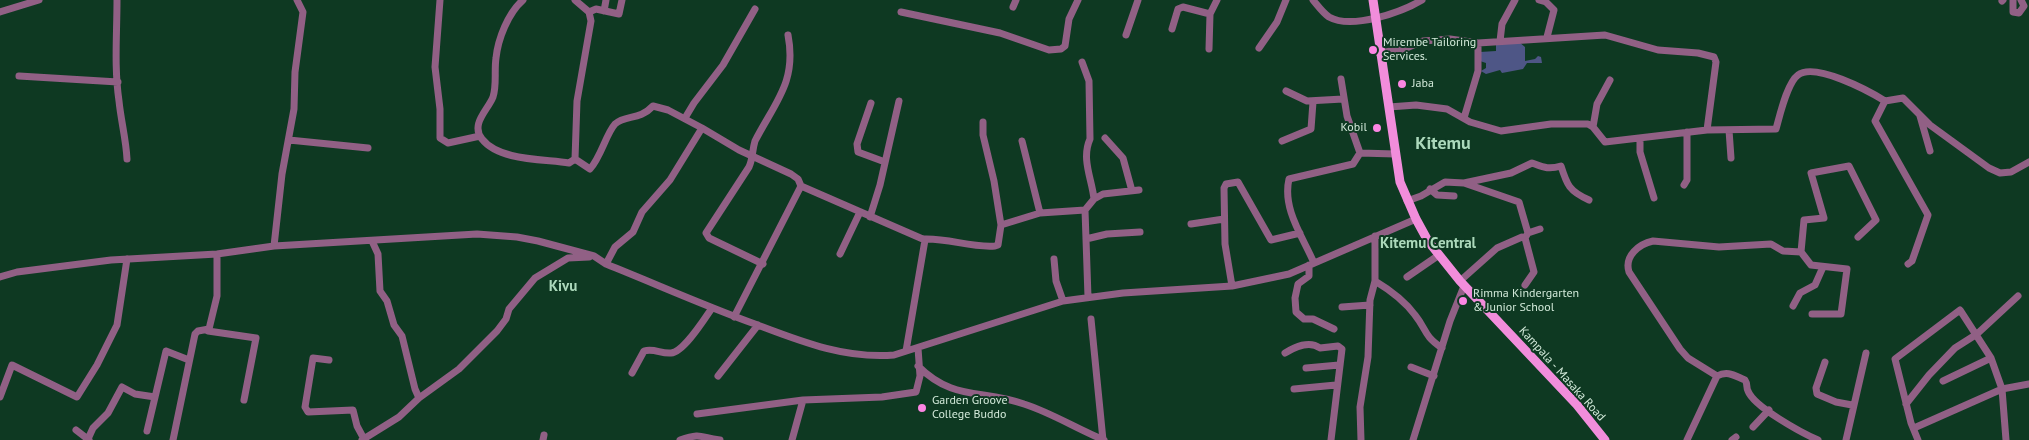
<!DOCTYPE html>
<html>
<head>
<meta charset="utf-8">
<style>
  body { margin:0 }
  canvas { display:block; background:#0e3922 }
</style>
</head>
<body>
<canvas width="2029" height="440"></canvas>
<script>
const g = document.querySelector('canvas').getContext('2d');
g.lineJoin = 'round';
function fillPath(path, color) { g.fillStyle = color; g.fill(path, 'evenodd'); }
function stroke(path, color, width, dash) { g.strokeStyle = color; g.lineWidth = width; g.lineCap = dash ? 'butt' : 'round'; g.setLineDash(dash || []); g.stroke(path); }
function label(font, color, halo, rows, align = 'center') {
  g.font = font + ' "PT Sans",sans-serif'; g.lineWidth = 4; g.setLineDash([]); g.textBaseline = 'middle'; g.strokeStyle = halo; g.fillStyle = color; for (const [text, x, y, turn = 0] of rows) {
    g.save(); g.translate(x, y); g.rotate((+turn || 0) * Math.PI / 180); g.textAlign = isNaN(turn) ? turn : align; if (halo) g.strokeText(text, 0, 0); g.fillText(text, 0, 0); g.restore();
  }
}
fillPath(new Path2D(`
  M1496 42H1519L1525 47V61L1535 59 1538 56 1541 57 1542 63H1527L1523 69 1502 73 1500 70 1486 74 1481 71 1486 68V63L1480 61V52L1496 51Z`), '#4e5686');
stroke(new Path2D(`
  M117 0C117 34 114 67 119 101 121 121 126 139 127 159
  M440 0 435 67 440 109V138L448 143 480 136
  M523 0C508 13 498 39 496 58 494 71 497 85 493 97 488 110 470 124 482 139 499 161 544 159 569 163L575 159 590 169C601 157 606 134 615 124 626 114 639 121 653 106L668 110 702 128 670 180 642 212 633 232 615 247 606 264
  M1313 0C1318 6 1323 13 1329 17 1352 30 1402 12 1422 0
  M1539 0 1546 2 1554 10 1547 37
  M2013 0V12L2019 13 2024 6 2021 0
  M2002 1 2003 0
  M1013 7 1016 0
  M604 11 606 0
  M0 12 39 0
  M589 12 596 9 619 14 622 0
  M901 12 1000 33 1049 50 1061 49 1065 46 1069 19 1078 0
  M1172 29 1178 9 1183 7 1210 14
  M1126 35 1138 0
  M1500 41 1502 24 1515 0
  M1259 48 1277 22 1286 0
  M1209 49 1210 14 1217 0
  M1379 53 1404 49 1423 41 1450 39 1478 43
  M1082 62 1089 81 1090 139C1081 159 1092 179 1094 199L1085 210 1088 297
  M19 76 118 82
  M1341 79 1347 116 1360 153
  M1286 91 1307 101 1343 99
  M1885 101 1875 121 1928 215 1912 261 1908 264
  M871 103 857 144 858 152 885 162
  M1389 107 1416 105 1447 109 1470 122 1501 131 1551 124H1588L1593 127 1605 142 1707 130 1776 129C1780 115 1787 83 1798 75 1815 62 1869 91 1885 101L1903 98 1930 125 1989 168 2000 173 2011 172 2029 162
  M1920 116 1930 151
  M685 118 694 103 723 65 755 9
  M1464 118 1478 71V43L1605 35 1658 50 1698 53 1714 57 1716 62 1707 130
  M983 122V135L994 181 1001 225 1040 213 1085 210
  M1593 127 1597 104 1610 80
  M702 128 739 150 791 174 798 179 801 186 734 317
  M1729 130 1731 158
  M1105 138 1123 158 1132 191
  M1640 138V152L1654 198
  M289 140 368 148
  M1022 141 1040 213
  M1282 141 1311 129 1313 102
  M575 159 577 101 591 21 589 12 575 0
  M1464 183 1519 202 1528 233 1525 238
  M1684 185 1687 180V132
  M801 186 925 240 906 351
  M1430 189 1437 195 1454 196
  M1094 199 1103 194 1139 190
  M1407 201 1421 196 1445 182 1464 183 1511 173 1532 163C1543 167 1548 170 1561 166 1567 185 1569 191 1589 200
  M870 217 880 185 899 101
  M1191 224 1224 219
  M1528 233 1540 229
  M924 239C949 238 971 248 995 246L998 245 1001 225
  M1086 239 1107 234 1140 232
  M372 241 378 254 380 291 387 301 394 325 402 336 415 389 419 398
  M274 246 282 174 294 109 295 72 303 12 297 0
  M1801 252 1804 220 1824 218 1811 173 1849 166 1876 220 1858 237
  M840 254 860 212
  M1054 259 1056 281 1063 301
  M1314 263C1303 237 1282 209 1289 179L1353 164 1360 153 1395 154
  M763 264 709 238 706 233 749 167C753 158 752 151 755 141 775 102 797 82 788 35
  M1309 265V276L1298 284 1295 298 1296 312 1304 319H1313L1334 329
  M0 277 17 272 111 260 217 254 274 246 477 234 517 237 538 241 594 256 606 264C656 284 705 306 755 324 800 341 844 359 894 355L1063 301 1123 293 1232 286 1289 274 1416 219
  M1407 277 1439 255
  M1375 281C1390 290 1404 300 1415 315 1427 330 1423 335 1442 348
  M1460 281 1497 248 1522 237 1525 238 1534 272 1525 285
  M1232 286 1225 244 1224 188 1226 184 1238 182 1271 240 1300 233
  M1793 306 1800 293 1815 285 1823 267
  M1342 307 1370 305
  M1091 319 1103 440
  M208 331 256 338 244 400
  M1285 353C1295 347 1309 340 1320 348L1338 346 1342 349 1331 440
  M329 360 313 358 305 407 308 412 353 410 357 426 364 439
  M1825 362 1816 388 1817 394 1836 402 1852 405
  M918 366C953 401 981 389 1024 404 1052 413 1077 429 1104 440
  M1411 367 1434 376
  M1306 368 1339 365
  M632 373 644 351C654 348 661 354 671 353 684 352 705 318 712 308
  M718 376 758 325
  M1717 376C1728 370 1735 376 1745 380 1748 384 1746 388 1748 391 1754 407 1802 433 1818 440
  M1943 381 1991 358
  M1294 389 1336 385
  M0 397 12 365 77 397 97 365 117 325 127 259
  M1906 404 1929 375 1955 348 1977 334 2018 296
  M697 414 803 400
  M1753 427 1769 410
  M1914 428 2002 389 2029 384
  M76 430 89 440
  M147 431 166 351 189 360
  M88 439 93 428 108 413 122 387 135 394 155 397
  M173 440 195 334 198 331 209 329 217 296V254
  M362 440 399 417 419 398 459 369 497 331 506 319 509 309 535 278 568 258 589 257
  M543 440 544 435
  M680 440C703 432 700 438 720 440
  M792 440 803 400 882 397 916 392 920 376 918 348
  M1361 440 1360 407 1368 357 1370 300 1375 281V236
  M1413 440 1450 321 1464 286
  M1687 440 1717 376 1688 358 1680 349 1629 272C1624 256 1639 244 1653 241L1719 247 1771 244 1783 251 1801 252 1811 265 1847 269 1841 314H1812
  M1732 440 1736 437
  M1846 440 1866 353
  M1918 440 1911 423 1895 359 1960 310 1991 358 2002 389 2006 440`), '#916085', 7);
stroke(new Path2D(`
  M1373 0 1400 182 1416 219 1428 241 1460 281 1577 405 1605 440`), '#f18ddb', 9);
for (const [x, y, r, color] of [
  [1373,50,5,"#fc86e3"],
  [1402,84,5,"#fc86e3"],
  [1377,128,5,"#fc86e3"],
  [1463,301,5,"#fc86e3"],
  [922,408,5,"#fc86e3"]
]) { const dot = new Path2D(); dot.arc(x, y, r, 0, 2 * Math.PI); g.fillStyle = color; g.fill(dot); stroke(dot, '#0e3922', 2); }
label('12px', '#d2e9d9', '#0e3922', [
  ["Mirembe Tailoring",1383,43],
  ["Services.",1383,57],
  ["Jaba",1412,84],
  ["Kobil",1367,128,"right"],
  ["Rimma Kindergarten",1473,294],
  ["& Junior School",1473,308],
  ["Garden Groove",932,401],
  ["College Buddo",932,415]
], 'left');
label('12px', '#d2e9d9', '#0e3922', [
  ["Kampala - Masaka Road",1562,374,48]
]);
label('bold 15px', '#acd9bb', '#0e3922', [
  ["Kitemu Central",1428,244],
  ["Kivu",563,287]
]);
label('bold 18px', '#acd9bb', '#0e3922', [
  ["Kitemu",1443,144]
]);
</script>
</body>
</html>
